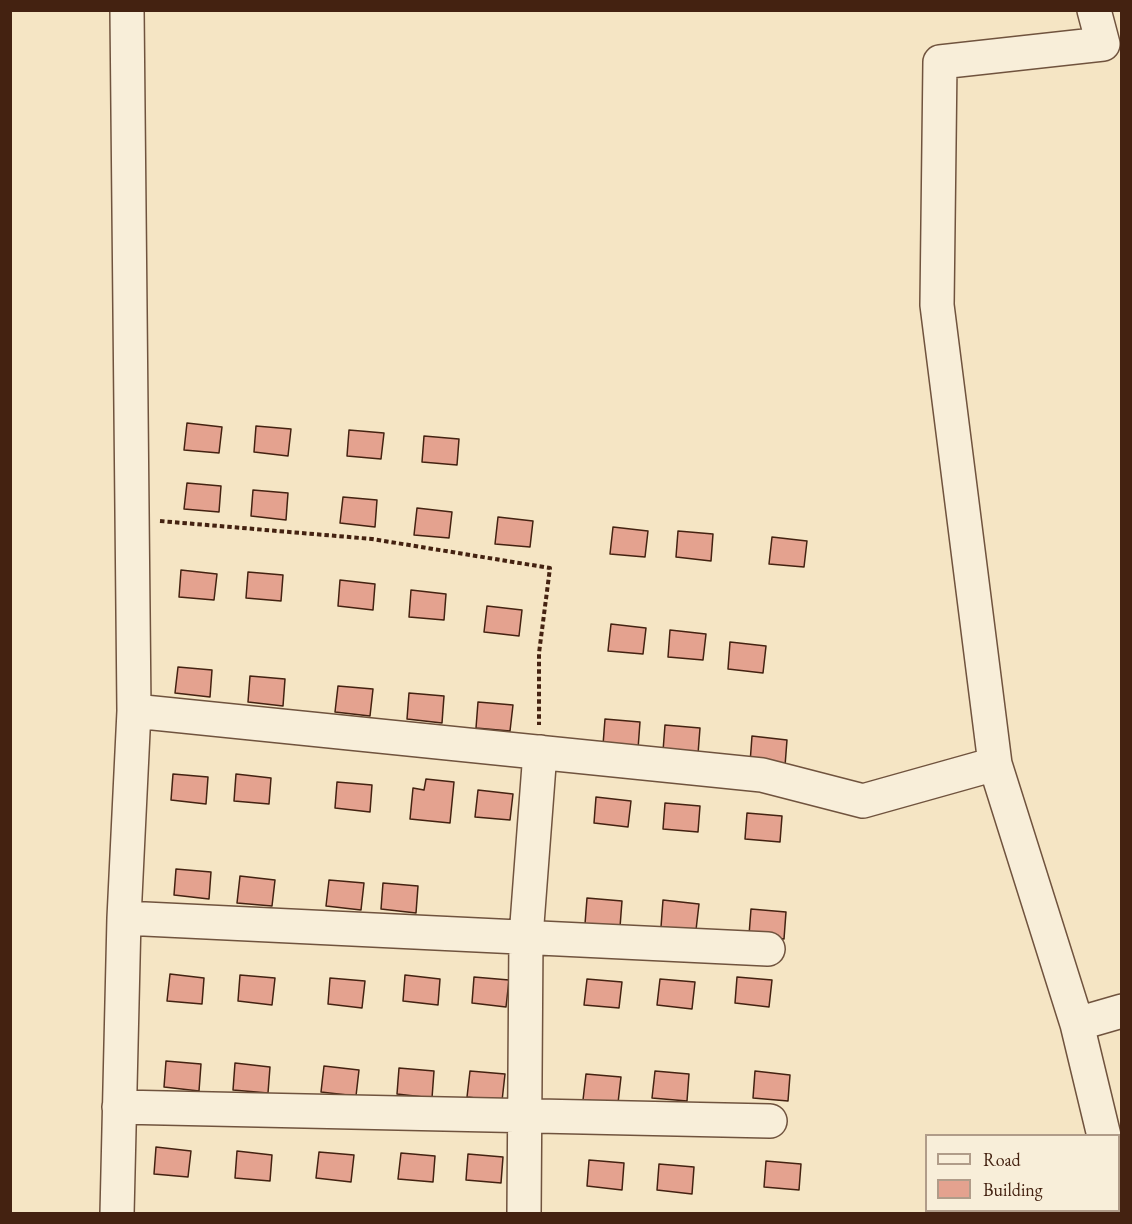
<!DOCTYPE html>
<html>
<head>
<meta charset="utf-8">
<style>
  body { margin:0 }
  #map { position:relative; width:1132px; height:1224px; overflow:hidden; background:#f5e5c4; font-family:"EB Garamond",serif }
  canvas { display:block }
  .frame { position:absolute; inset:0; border:12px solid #421; pointer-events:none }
  .legend { position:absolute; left:925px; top:1134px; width:195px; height:78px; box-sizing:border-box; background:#f8eed9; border:2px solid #b09c89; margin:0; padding:8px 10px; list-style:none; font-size:18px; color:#421 }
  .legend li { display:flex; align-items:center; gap:12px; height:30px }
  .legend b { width:30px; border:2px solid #b09c89 }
</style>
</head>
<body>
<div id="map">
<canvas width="1132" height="1224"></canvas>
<div class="frame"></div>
<ul class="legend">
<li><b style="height:8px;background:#f8eed9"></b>Road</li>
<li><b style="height:16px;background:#e4a28f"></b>Building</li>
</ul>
</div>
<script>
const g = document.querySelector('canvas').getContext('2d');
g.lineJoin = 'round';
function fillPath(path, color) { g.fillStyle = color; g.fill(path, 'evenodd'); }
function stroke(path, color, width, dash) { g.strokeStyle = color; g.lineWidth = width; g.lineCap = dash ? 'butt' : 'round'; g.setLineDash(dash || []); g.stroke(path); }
const building = new Path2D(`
  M187 423 222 427 219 453 184 450Z
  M256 426 291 429 288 456 254 452Z
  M349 430 384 433 381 459 347 456Z
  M424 436 459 439 457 465 422 462Z
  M187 483 221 486 219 512 184 509Z
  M253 490 288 493 286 520 251 516Z
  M343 497 377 500 375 527 340 523Z
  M417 508 452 512 449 538 414 535Z
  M498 517 533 521 530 547 495 544Z
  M613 527 648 531 645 557 610 554Z
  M678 531 713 534 711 561 676 557Z
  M772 537 807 541 804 567 769 564Z
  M181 570 217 574 214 600 179 597Z
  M248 572 283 575 281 601 246 598Z
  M340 580 375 584 373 610 338 606Z
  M411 590 446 594 444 620 409 617Z
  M487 606 522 610 519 636 484 632Z
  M611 624 646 628 643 654 608 651Z
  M670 630 706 634 703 660 668 657Z
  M730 642 766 646 763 673 728 669Z
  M178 667 212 670 210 697 175 693Z
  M250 676 285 679 283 706 248 702Z
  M338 686 373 689 370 716 335 712Z
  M409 693 444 696 442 723 407 719Z
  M478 702 513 705 510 731 476 728Z
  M605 719 640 722 638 749 603 745Z
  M665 725 700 728 698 754 663 751Z
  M752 736 787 740 785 766 750 763Z
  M173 774 208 777 206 804 171 800Z
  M236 774 271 778 269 804 234 801Z
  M426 779 454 782 450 823 410 819 413 788 424 790Z
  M337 782 372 785 370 812 335 808Z
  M478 790 513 794 510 820 475 817Z
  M596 797 631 801 628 827 594 823Z
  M665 803 700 806 698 832 663 829Z
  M747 813 782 816 780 842 745 839Z
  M176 869 211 872 209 899 174 895Z
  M240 876 275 880 272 906 237 903Z
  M329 880 364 883 361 910 326 906Z
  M383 883 418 886 416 913 381 909Z
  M587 898 622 901 620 927 585 924Z
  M663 900 699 904 696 930 661 927Z
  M751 909 786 912 784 939 749 935Z
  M170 974 204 978 202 1004 167 1001Z
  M240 975 275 978 272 1005 238 1001Z
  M405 975 440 979 438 1005 403 1001Z
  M474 977 509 980 506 1007 472 1003Z
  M737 977 772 980 769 1007 735 1003Z
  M330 978 365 981 362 1008 328 1004Z
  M587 979 622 982 619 1008 584 1005Z
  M660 979 695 982 692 1009 657 1005Z
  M166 1061 201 1064 199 1091 164 1087Z
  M235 1063 270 1067 268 1093 233 1090Z
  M324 1066 359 1070 356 1096 321 1092Z
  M399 1068 434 1071 432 1098 397 1094Z
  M470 1071 505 1074 502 1101 467 1097Z
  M655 1071 689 1074 687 1101 652 1098Z
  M755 1071 790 1075 788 1101 753 1098Z
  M586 1074 621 1077 618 1103 583 1100Z
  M156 1147 191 1151 188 1177 154 1174Z
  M237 1151 272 1155 270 1181 235 1178Z
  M319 1152 354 1155 351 1182 316 1178Z
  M401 1153 435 1156 433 1182 398 1179Z
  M468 1154 503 1157 501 1183 466 1180Z
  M589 1160 624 1163 622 1190 587 1186Z
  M766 1161 801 1164 799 1190 764 1187Z
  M659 1164 694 1167 692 1194 657 1190Z`);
fillPath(building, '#e4a28f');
stroke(building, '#421', 1.5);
const minor = new Path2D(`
  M134 711 762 775 863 801 995 764
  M124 918 768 949
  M1077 1024 995 764 937 305 940 62 1103 44 1094 10
  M119 1107 770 1121
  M1104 1136 1077 1024 1122 1011
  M1118 1196 1122 1209
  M117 1214 124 918 134 711 127 10
  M524 1214 526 937 540 752`);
stroke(minor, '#70533e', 36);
stroke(new Path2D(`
  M160 521 372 539 550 568 539 653V725`), '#421', 4, [4.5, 3]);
stroke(minor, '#f8eed9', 33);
</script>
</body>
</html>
